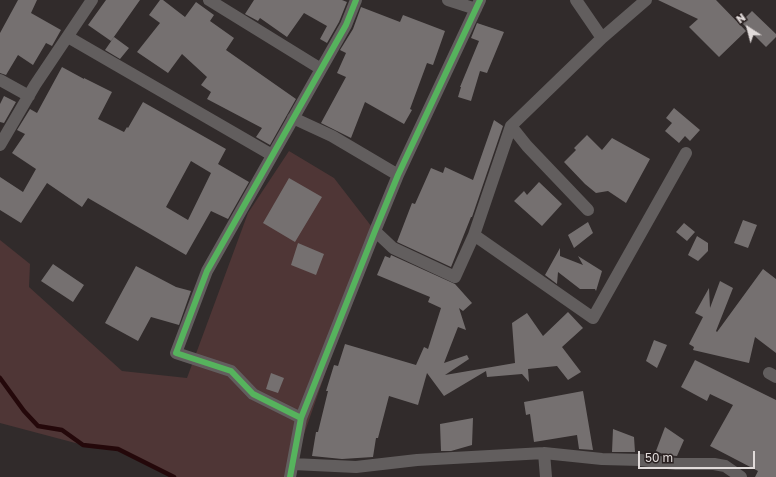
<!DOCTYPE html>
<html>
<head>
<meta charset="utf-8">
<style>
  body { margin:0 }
  #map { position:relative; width:776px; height:477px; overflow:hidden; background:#312b2b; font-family:"Golos Text",sans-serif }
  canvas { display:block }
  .north { position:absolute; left:728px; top:8px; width:40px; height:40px; -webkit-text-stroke:3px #292020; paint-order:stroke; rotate:324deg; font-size:11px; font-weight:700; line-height:16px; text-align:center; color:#e1dbda }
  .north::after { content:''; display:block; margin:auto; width:14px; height:18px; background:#e1dbda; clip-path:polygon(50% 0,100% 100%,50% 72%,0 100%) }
  .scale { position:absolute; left:638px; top:451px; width:117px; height:18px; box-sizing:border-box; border:2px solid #e1dbda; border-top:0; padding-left:5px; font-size:12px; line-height:14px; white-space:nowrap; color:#e1dbda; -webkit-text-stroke:3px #292020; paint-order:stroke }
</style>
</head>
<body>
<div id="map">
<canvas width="776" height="477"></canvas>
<div class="north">N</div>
<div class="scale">50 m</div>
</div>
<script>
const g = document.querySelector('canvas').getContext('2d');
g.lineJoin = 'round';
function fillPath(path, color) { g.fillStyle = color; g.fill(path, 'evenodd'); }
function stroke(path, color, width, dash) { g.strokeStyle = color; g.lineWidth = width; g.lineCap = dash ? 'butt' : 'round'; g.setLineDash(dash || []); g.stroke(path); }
fillPath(new Path2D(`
  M289 151 334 178 375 231 289 477H172L118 449 83 445 0 423V240L30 264 29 287 122 371 187 378 248 213Z`), '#4f3636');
stroke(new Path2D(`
  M0 378 24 411 38 426 62 430 83 445 118 449 174 477`), '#24080a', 4.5);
fillPath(new Path2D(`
  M18 0H37L31 13 61 30 52 46 46 43 33 65 18 55 6 75 0 73V33Z
  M106 0H140L111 41 88 25Z
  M160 0H163L185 17 196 2 214 15 210 21 234 38 226 50 296 99 270 145 256 137 262 128 207 99 211 92 201 85 207 77 182 54 168 73 137 52 160 23 149 15Z
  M254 0H342L347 2 339 22 327 43 320 39 327 26 304 13 287 37 260 18 258 21 245 14Z
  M658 0H716L746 31 719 57 689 27 698 19Z
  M361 7 400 22 403 15 445 31 433 65 427 63 410 109 412 110 404 124 365 102 351 138 321 123 346 77 337 73 346 53 340 50 353 29Z
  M752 11 776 34V37L766 47 741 22Z
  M477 23 504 32 487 73 480 71 471 101 458 97 461 87H460L479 41 471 38Z
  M114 37 129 48 120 59 105 50Z
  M62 67 84 79V78L112 92 98 119 124 132 127 127 128 128 143 102 226 149 218 164 249 182 228 219 211 211 186 255 88 198 82 207 47 183 21 223 0 210V177L23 192 36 169 12 153 25 134 17 130 30 109 37 113ZM191 161 211 173 188 220 166 207Z
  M4 96 16 102 4 123 0 122V104Z
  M674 108 700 130 690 141 685 136 679 143 665 131 672 123 666 118Z
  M494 120 503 126 472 217H471L451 267 397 242 412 203 415 204 431 168 443 173 445 167 473 180Z
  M587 135 602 150 612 138 650 159 626 203 608 191 596 193 585 184 564 162 576 150 574 148Z
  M289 178 322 197 295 242 263 223Z
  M539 182 562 204 542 226 514 201 524 191 527 195Z
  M743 220 757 225 748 248 734 243Z
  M588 222 593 233 574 248 568 235Z
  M684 223 695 232 687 241 676 232Z
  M697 236 708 243V251L698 261 688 255Z
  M298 243 324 254 316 275 291 265Z
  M560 248V256L583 265 578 256 602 271 596 291 595 289H580L558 272 557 284 545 275Z
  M391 255 455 284 472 303 463 311 459 308 466 330 458 327 444 363 467 355 469 359 445 375 515 363 512 323 527 313 543 336 568 312 583 328 562 347 581 372 568 380 557 366 528 369 529 382 522 374 487 377 486 371 444 396 427 373 418 405 389 396 378 438H376L373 457 342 459 312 456 316 432H318L328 391H326L334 365 338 366 345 344 416 365 424 347 428 349 441 308 428 302 430 297 377 275 385 256 390 258Z
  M53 264 84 285 73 302 41 281Z
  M136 266 176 287 191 291 179 325 151 317 138 341 105 323Z
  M763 269 776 279V353L755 337 749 363 693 350 694 347 689 344 703 317 695 313 709 288 710 308 720 281 733 288 716 331 717 332Z
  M654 340 667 345 657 368 646 361Z
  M695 360 776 400V477H755L758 471 710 446 733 405 710 394 707 401 681 387Z
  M271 373 284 378 278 393 266 389Z
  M583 391 593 450 579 449 577 435 534 442 530 414 526 415 524 402Z
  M473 418 472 445 451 451H441L440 424Z
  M665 427 684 440 677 456 665 455 656 451Z
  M613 429 634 437 635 452H612Z`), '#757070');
stroke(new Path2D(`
  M209 0 321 69
  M448 0 476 9
  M576 0 602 38
  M68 37 272 155
  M0 80 29 96
  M293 118 332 136 398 175
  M511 126 527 146 588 210
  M0 145 35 85 92 0
  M375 231 393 248 455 277 474 235 511 126 602 38 646 0
  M474 235 593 318 686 153
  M769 373 776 377
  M301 418 253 394 231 371 176 353 207 271 346 25 356 0
  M544 453 546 477
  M293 464 356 467 417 460 544 453 602 459 641 460 676 464H714L725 466 741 477
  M290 477 301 418 375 231 398 175 480 0`), '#625e5e', 12);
stroke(new Path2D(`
  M301 418 253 394 231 371 176 353 207 271 346 25 356 0
  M290 477 301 418 375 231 398 175 480 0`), '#56b35d', 6);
</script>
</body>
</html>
